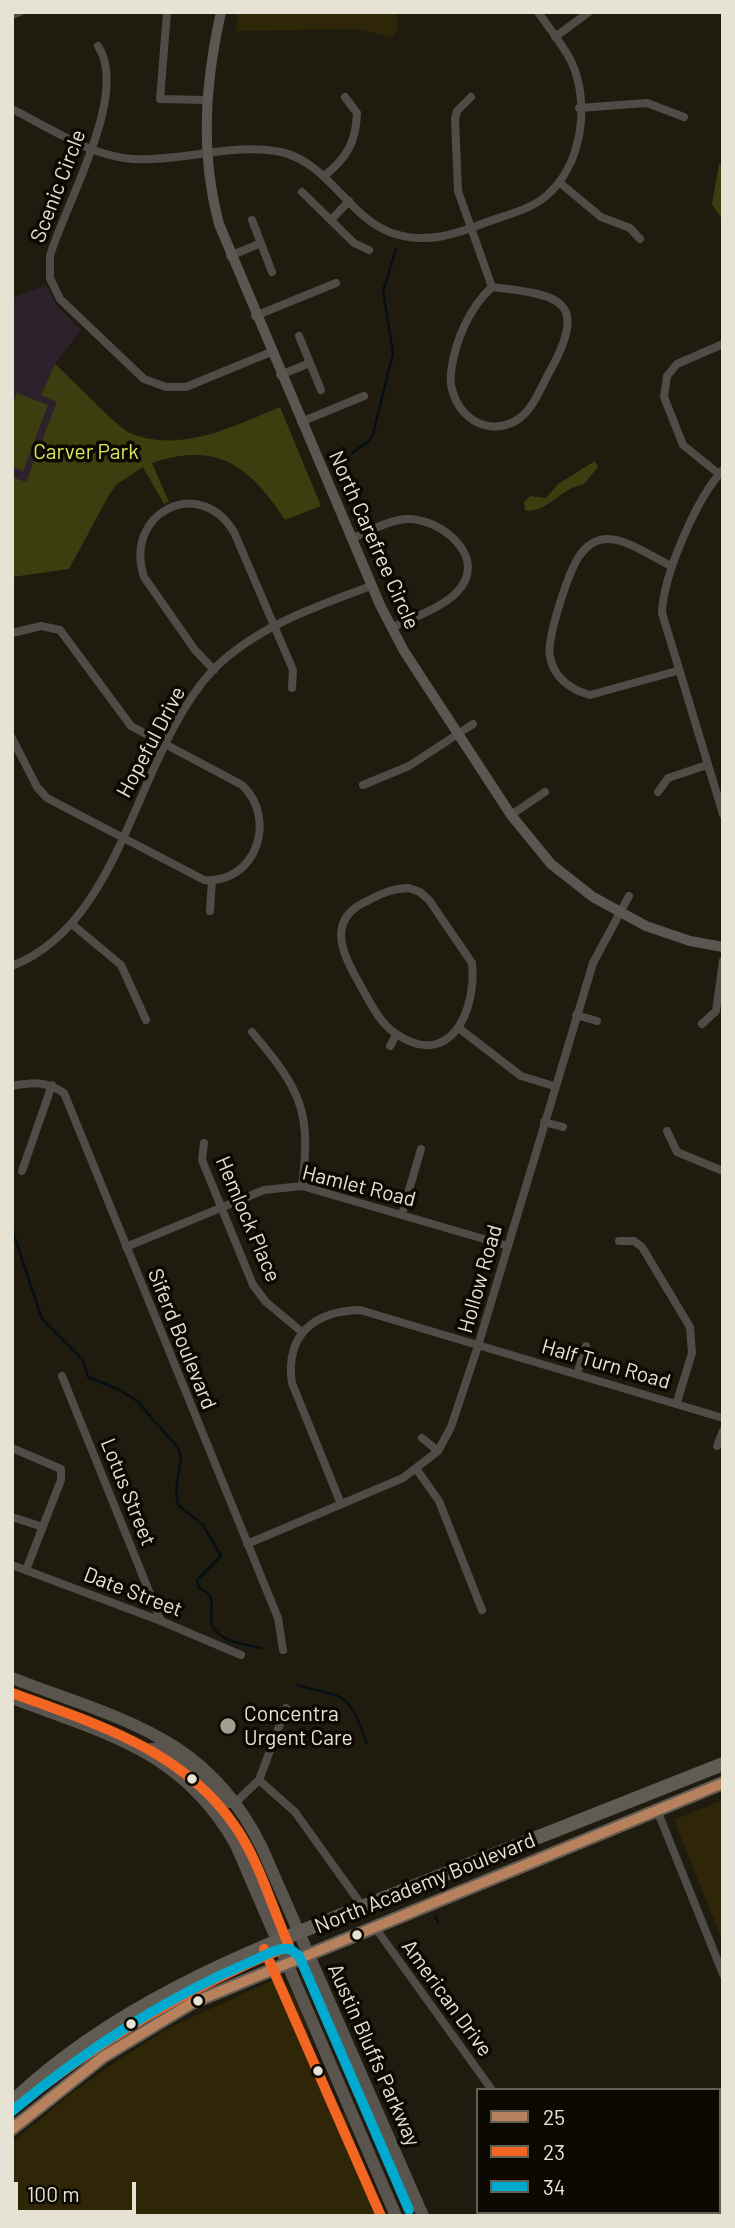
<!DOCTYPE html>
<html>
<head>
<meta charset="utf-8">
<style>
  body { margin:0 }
  #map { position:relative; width:735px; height:2228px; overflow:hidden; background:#1f1b0e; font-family:Barlow,sans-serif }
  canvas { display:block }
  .frame { position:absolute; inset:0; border:14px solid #e7e3d4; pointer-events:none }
  .legend { position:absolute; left:476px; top:2088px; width:245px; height:126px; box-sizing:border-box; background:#0c0902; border:2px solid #646056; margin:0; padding:9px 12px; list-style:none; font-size:21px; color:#e7e3d4 }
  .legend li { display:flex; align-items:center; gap:14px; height:35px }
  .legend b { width:35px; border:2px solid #646056 }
  .scale { position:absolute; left:14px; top:2182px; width:122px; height:32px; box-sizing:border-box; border:4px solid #e7e3d4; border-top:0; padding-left:9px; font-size:21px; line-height:24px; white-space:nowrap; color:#e7e3d4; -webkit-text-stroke:5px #0c0902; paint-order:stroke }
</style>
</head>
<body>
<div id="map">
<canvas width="735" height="2228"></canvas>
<div class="frame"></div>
<ul class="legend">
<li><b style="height:9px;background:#b6815c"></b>25</li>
<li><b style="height:9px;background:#f26522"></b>23</li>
<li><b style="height:9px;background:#00a9ce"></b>34</li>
</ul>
<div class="scale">100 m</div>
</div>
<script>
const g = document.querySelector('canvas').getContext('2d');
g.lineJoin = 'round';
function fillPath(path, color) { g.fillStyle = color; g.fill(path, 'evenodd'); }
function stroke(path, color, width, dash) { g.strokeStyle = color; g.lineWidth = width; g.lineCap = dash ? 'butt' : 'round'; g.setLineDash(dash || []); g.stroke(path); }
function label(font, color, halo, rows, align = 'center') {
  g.font = font + ' Barlow,sans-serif'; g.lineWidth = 7; g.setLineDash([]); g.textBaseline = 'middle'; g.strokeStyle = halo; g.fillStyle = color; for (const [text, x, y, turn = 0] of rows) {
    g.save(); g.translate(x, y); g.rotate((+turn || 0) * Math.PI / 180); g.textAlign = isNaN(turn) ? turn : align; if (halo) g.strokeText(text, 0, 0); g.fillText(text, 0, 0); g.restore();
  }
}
fillPath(new Path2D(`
  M237 12H397V30L393 38 359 29 236 31Z
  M723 1800V1942L674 1820Z
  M271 1981 284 1983 292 1992 304 2019 312 2047 339 2109 346 2115 352 2141 386 2216H12V2143L69 2095 123 2057 171 2027Z`), '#2f2608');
fillPath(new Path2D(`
  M46 285 58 307 81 330 55 364 41 394 58 402 26 482 12 477V298Z`), '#2d212b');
fillPath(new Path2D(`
  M719 164 723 167V221L712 204Z
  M55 364C70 377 117 427 130 433 181 454 234 426 280 407L321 506 285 520C250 466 217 441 152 463L169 502 164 504 143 467 117 484 109 495 69 569 12 577V477L26 482 57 402 41 395Z
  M17 393 48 405 23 471 12 467V407Z
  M595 461 598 467 583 485C561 487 546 515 525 510L524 502 530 496 546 498 558 484Z`), '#3c3e0f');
stroke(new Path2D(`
  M352 453 369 441 373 434 393 353 383 291 396 249
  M12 1229 42 1319 83 1360 88 1377 120 1390 137 1401 178 1448 181 1456 176 1491 178 1505 203 1525 221 1556 197 1580 199 1588C227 1599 196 1620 223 1637 234 1644 249 1645 261 1648
  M297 1685C349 1699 347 1691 367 1743
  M436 1916 438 1923`), '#051015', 2.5);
stroke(new Path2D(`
  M167 12 160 99 206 100
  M12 15 20 12
  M555 37 589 12
  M98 46C130 94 65 204 50 256V278L60 299 144 379 166 387H186L271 352
  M471 97 457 111 455 119 458 191 492 287
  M579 108 647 103 684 117
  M12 109C50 128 90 156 133 159 180 162 236 142 281 152 330 163 349 220 395 234 429 244 456 234 487 222 506 215 529 210 545 197 582 167 591 103 571 61 562 43 549 28 538 12
  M324 176C347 158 356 142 357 113L345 97
  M559 182 601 217 630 228 640 239
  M302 192 354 243 369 250
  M252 220 272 272
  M331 220 349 201
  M230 256 261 243
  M492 287C558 295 590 298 550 371 541 387 533 410 517 420 482 441 447 408 451 372 455 341 469 308 492 287Z
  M255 316 336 283
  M299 336 321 390
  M280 375 310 363
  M301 422 364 396
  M723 470C697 497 663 576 662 613L723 814
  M719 474 683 445 664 397 667 376 677 364 723 344
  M351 539C368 532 388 520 407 519 441 518 490 558 457 592 442 608 412 618 391 628
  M671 566C652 557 628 539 607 539 596 539 586 546 580 555 569 570 546 639 550 657 554 678 571 690 590 695L677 671
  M12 633 41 626 60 630 131 726 242 785C278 819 256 884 204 880L47 798 37 787 12 738
  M214 670 195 650 144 577C123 513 199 474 234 532L293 670 292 688
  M363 785 409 766 473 724
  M658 792 668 778 707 765
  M511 815 545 792
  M409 888 420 892 429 900 472 963C477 1010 450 1072 395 1033 380 1023 372 1006 363 990 347 961 323 924 363 903 379 895 391 888 409 888Z
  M210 911 212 880
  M73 925 121 965 146 1020
  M12 966C125 922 135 753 213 670 255 627 317 606 371 586
  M576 1015 597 1021
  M702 1024 716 1011 723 961
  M460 1029 521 1076 554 1086
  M252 1032C300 1089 312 1110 302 1186
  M390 1046 396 1035
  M12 1086C33 1082 46 1081 64 1093L278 1618 283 1650
  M544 1122 563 1127
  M667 1131 677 1152 723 1171
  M204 1143 202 1160 253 1285 266 1302 302 1332
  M22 1171 52 1085
  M402 1214 421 1149
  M619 1241H634L642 1247 690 1327 692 1353 677 1402
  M126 1247 264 1190 302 1186 508 1246
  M577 1374 586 1346
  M62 1376 161 1621
  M422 1438 438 1451
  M717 1446 723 1431
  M12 1448 61 1469V1480L26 1570
  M417 1470 439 1501 482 1610
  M341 1504 292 1383C285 1335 314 1311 360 1310L723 1418
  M12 1517 43 1527
  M247 1544 403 1478 438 1451 451 1427 478 1346 593 963 629 896
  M12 1565 161 1621 241 1655
  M259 1780 295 1812 363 1907
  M236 1802 259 1780 286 1708
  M657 1810 723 1974
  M374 1926 492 2090
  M570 2212 572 2216`), '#4f4c48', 8);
stroke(new Path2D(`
  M221 12C205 84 200 152 219 224L380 605 404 651 511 815 551 864 593 897 646 926 690 941 723 947`), '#5a5651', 10);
stroke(new Path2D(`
  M12 1678C121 1720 207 1735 262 1848L423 2216
  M12 1698C106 1734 183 1750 236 1845L396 2216
  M145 1750 160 1748 196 1774 220 1798 227 1802H236`), '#59554e', 12);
stroke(new Path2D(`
  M12 2102C121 1998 259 1948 397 1893 505 1850 614 1807 723 1764
  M12 2129 103 2057 192 2003 723 1783`), '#605b53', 14);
stroke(new Path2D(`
  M12 2129 103 2057 192 2003 723 1783`), '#b6815c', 10);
stroke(new Path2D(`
  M12 1693C96 1724 185 1750 237 1829 260 1864 272 1907 289 1946 188 1988 97 2040 12 2111
  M264 1949 381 2216`), '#f26522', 10);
stroke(new Path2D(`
  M12 2111C84 2051 163 1999 250 1962 262 1957 277 1947 290 1949L299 1956 409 2210`), '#00a9ce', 10);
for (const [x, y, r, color] of [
  [228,1726,9,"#a19d8f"],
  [192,1779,6,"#e7e3d4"],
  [357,1935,6,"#e7e3d4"],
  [198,2001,6,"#e7e3d4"],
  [131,2024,6,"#e7e3d4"],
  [318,2071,6,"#e7e3d4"]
]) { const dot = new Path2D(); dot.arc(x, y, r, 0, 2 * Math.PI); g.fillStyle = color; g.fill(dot); stroke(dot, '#0c0902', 2.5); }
label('21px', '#e7e3d4', '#0c0902', [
  ["Scenic Circle",58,186,-69],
  ["North Carefree Circle",374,540,66],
  ["Hopeful Drive",151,742,-62],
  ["Hamlet Road",359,1186,14],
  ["Hemlock Place",248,1219,67],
  ["Hollow Road",480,1279,-74],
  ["Siferd Boulevard",182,1339,68],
  ["Half Turn Road",606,1364,16],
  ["Lotus Street",128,1492,68],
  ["Date Street",133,1592,21],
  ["North Academy Boulevard",425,1883,-22],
  ["American Drive",447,1998,54],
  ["Austin Bluffs Parkway",374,2055,66]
]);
label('21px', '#dce65c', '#0c0902', [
  ["Carver Park",86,452]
]);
label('21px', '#e7e3d4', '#0c0902', [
  ["Concentra",244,1714],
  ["Urgent Care",244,1738]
], 'left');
</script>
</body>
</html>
